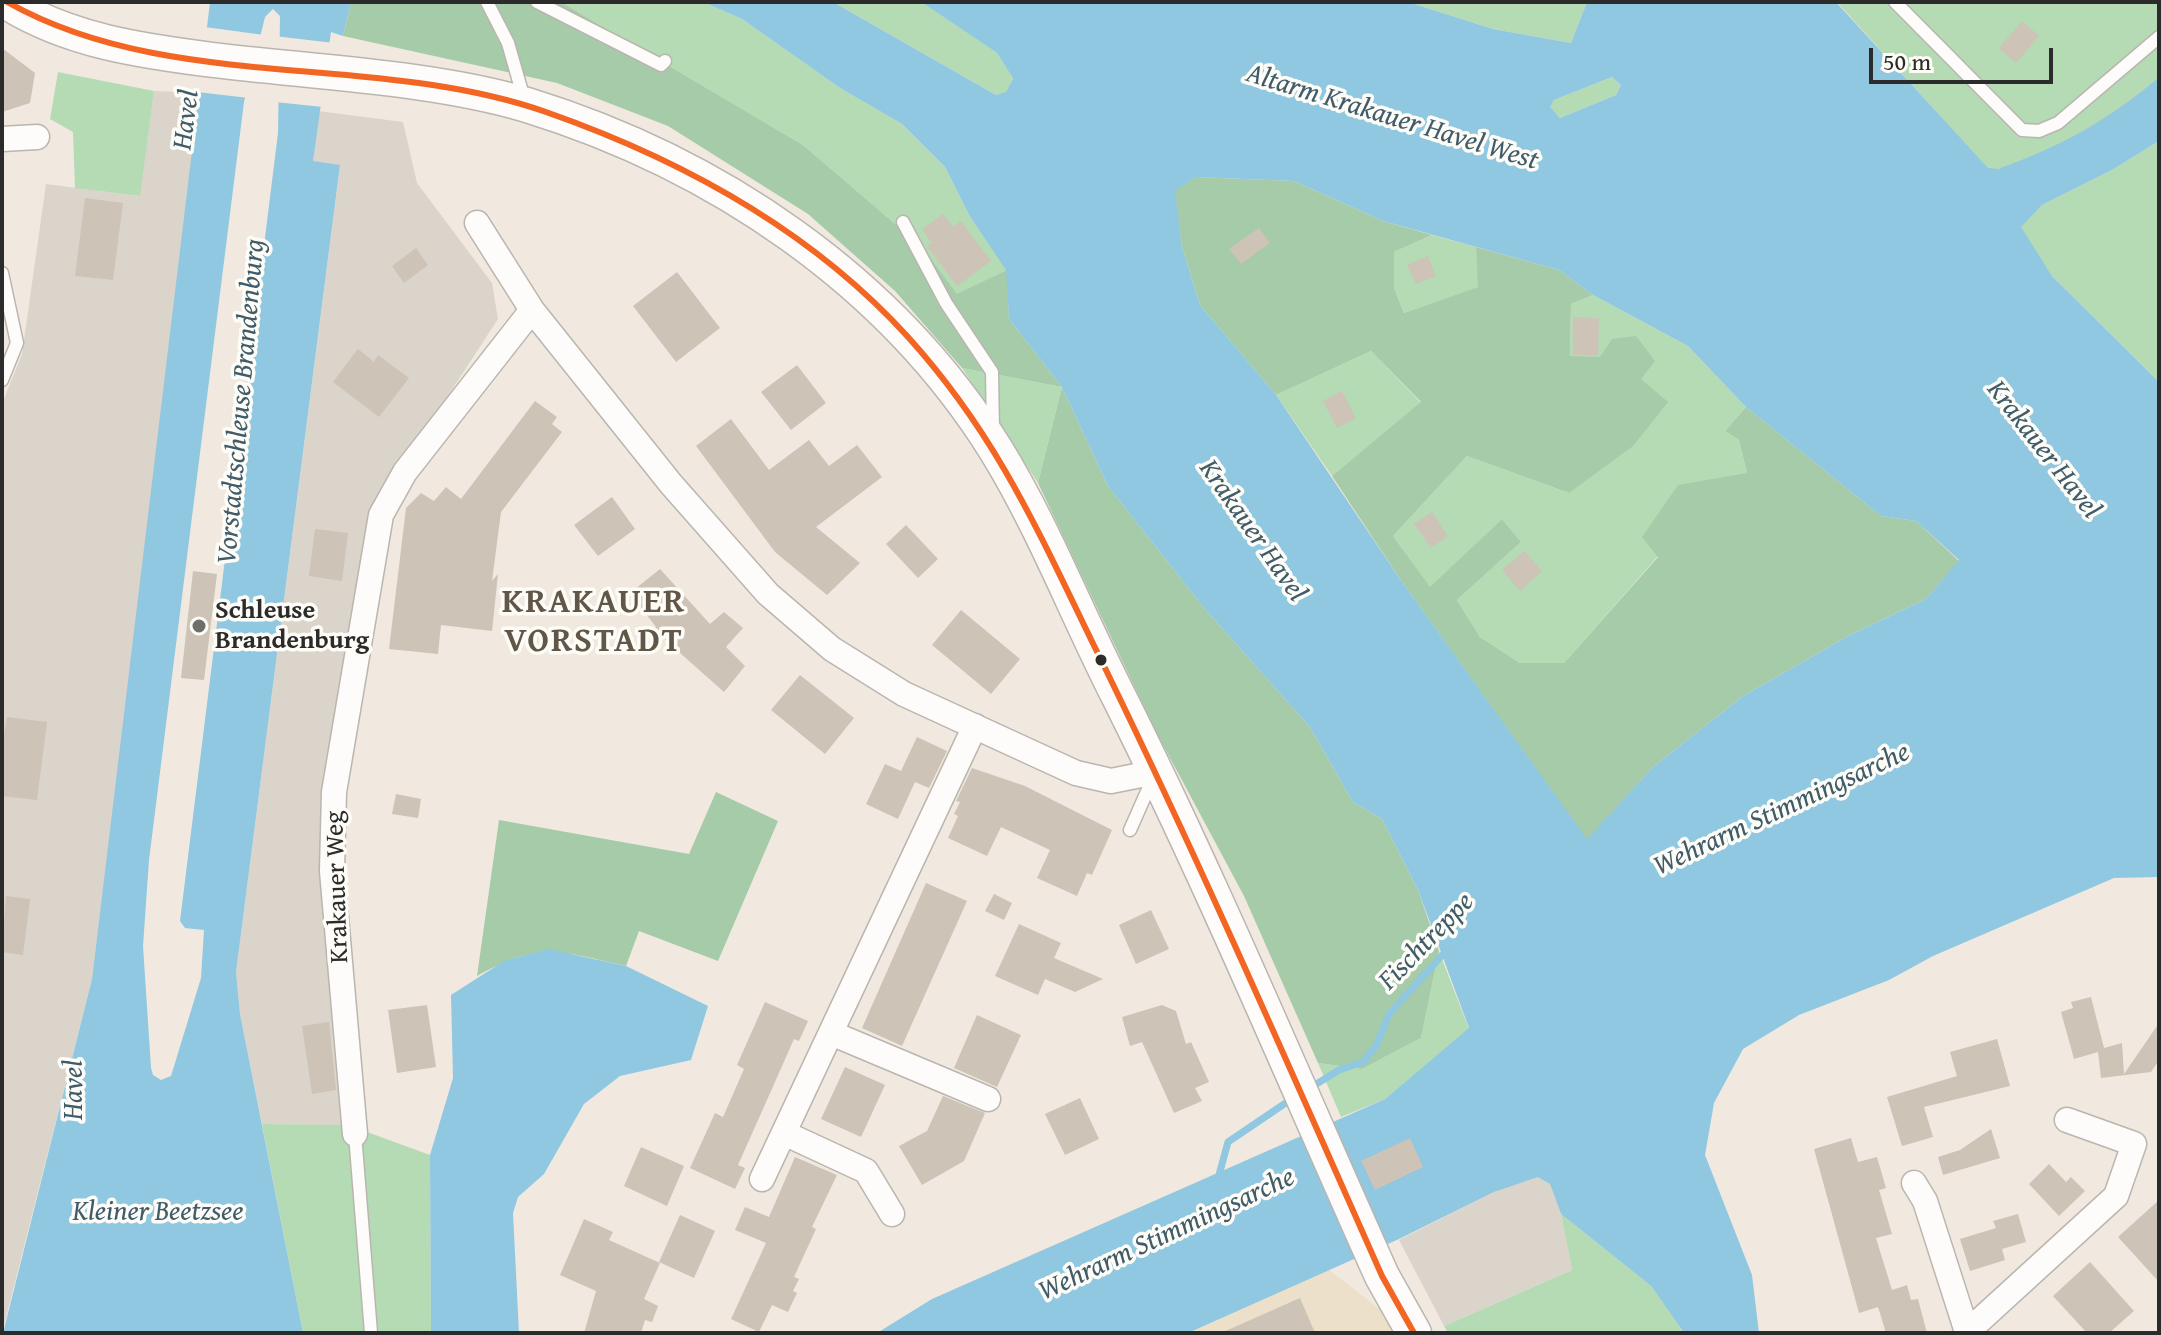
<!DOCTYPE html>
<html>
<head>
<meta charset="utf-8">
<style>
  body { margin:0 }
  #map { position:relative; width:2161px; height:1335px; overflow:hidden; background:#f1e9e0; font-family:"Gentium Book Plus",serif }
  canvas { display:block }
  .frame { position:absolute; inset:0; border:4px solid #2b2b2b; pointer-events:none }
  .scale { position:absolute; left:1869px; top:48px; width:184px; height:36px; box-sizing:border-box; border:4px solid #2b2b2b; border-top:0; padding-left:10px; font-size:24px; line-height:28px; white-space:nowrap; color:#2b2b2b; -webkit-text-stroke:6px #fdfcf7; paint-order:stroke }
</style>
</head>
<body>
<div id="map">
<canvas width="2161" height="1335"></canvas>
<div class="frame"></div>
<div class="scale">50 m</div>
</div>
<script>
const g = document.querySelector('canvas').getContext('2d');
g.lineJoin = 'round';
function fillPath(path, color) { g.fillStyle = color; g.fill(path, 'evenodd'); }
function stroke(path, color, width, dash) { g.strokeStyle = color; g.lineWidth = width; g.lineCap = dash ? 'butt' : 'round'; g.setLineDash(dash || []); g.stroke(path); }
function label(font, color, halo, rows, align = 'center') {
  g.font = font + ' "Gentium Book Plus",serif'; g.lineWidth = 7; g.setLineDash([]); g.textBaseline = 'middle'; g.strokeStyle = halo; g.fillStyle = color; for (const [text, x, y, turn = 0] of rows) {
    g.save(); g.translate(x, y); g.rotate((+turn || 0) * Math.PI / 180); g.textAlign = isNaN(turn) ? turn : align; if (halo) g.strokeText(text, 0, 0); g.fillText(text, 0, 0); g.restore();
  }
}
fillPath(new Path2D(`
  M1328 1269 1386 1314 1398 1333H1188Z`), '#ece0cb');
fillPath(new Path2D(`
  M154 91 201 93 188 207 92 979 2 1333V404L22 354 46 184 139 196Z
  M318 111 403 122 417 183 492 283 498 319 401 468 324 819 348 1125 262 1124 240 1014 236 972 340 166 313 162Z
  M1538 1176 1550 1184 1561 1214 1572 1270 1444 1326 1399 1240 1494 1192Z`), '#dbd4ca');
fillPath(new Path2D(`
  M561 2H703L742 19 840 88 902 124 945 167 969 215 1007 270 957 295 921 246 803 145Z
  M833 2H921L997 53 1013 77 1006 93 996 95Z
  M1408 2H1587L1571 43 1493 29Z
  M1837 2H2159V77C2121 109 2039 172 1988 169Z
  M58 72 154 91 140 196 75 188 73 132 50 119Z
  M1612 77 1621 85 1616 95 1560 118 1549 107 1554 100Z
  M2159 141V382L2052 276 2020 227 2042 205 2112 170Z
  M1432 235 1476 247 1479 287 1404 313 1394 288V252Z
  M1593 295 1688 346 1746 407 1725 431 1739 440 1747 473 1658 556 1564 663H1520L1480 637 1457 600 1521 542 1502 519 1430 588 1393 536 1467 456 1569 493 1600 357H1570L1571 304Z
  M1371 351 1421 403 1332 476 1276 395Z
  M962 368 1062 387 1038 483Z
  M1439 951 1469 1029 1385 1099 1341 1117 1318 1063 1362 1069 1421 1038Z
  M262 1124 348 1125 430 1155 431 1333H303Z
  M1561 1214 1651 1286 1684 1333H1448L1444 1326 1572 1270Z`), '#b4dbb4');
fillPath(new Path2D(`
  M351 2H561L803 145 921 246 957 294 1007 270 1009 319 1062 387 1108 486 1204 608 1310 727 1353 802 1382 819 1418 890 1439 951 1421 1038 1362 1069 1318 1063 1244 896 1155 730 1038 483 1062 387 962 368 895 291 808 214 668 126 557 83 343 36Z
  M1196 177 1294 181 1383 221 1432 235 1394 252V288L1404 313 1478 287 1476 247 1559 270 1593 295 1571 304 1570 356 1600 357 1612 339 1636 336 1655 361 1641 379 1668 402 1633 446 1569 493 1467 456 1393 536 1430 587 1502 519 1521 542 1457 600 1480 637 1520 663H1564L1658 557 1642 537 1678 485 1747 473 1739 440 1725 431 1746 407 1881 516 1916 521 1959 561 1926 599 1850 635 1743 696 1653 767 1587 840 1400 579 1332 476 1421 402 1371 351 1276 395 1200 305 1182 247 1174 190Z
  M716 792 778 821 718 961 639 931 626 966C559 951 540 941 477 976L499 820 689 854Z`), '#a6cba8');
fillPath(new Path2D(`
  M210 2H351L343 36 331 32 313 161 340 165 236 972 240 1014 303 1333H3L92 979ZM273 9 280 16 278 133 180 921 185 928 204 930 201 978 171 1076 161 1080 153 1075 151 1068 143 946 149 860 244 102 265 17Z
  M703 2H833L996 95 1006 92 1013 78 997 53 921 2H1408L1493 29 1571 43 1587 2H1836L1988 168 1998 169C2064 145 2105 122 2159 77V141L2112 170 2042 205 2021 227 2052 276 2159 382V877L2114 878 1933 956 1889 980 1799 1015 1743 1049 1714 1103 1705 1155 1752 1275 1759 1333H1684L1651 1286 1561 1214 1550 1184 1538 1177 1494 1192 1399 1239 1188 1333H877L932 1299 1385 1099 1469 1028 1418 890 1382 819 1353 802 1310 727 1204 608 1108 486 1062 387 1009 319 1006 270 969 215 945 167 902 124 840 88 742 19ZM1612 77 1621 85 1616 95 1560 118 1550 107 1554 100ZM1196 177 1294 181 1383 221 1559 270 1593 295 1688 346 1746 407 1881 516 1916 521 1959 560 1926 599 1850 635 1743 696 1653 767 1587 839 1400 579 1276 395 1200 305 1182 247 1175 191Z
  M548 949 626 966 708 1006 691 1060 620 1076 584 1104 544 1174 518 1197 513 1213 519 1333H431L430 1155 453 1078 451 995 504 961Z`), '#90c7e1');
fillPath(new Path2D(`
  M205 27 264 35 249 98 197 92Z
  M274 36 334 43 323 107 275 102Z`), '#f1e9e0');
stroke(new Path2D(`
  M1310 1088 1339 1070 1363 1062 1376 1046 1389 1014 1446 951
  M1222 1181 1219 1175 1228 1142 1293 1098`), '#90c7e1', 7);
fillPath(new Path2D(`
  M2022 21 2039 36 2016 63 1999 48Z
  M2 48 35 73 30 103 2 112Z
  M85 198 123 203 113 280 75 276Z
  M943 214 953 227 961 221 991 261 957 286 927 246 932 243 922 229Z
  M1259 228 1270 243 1241 264 1229 249Z
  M416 248 428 265 404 283 392 266Z
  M1428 256 1436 276 1416 284 1407 265Z
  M677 272 720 328 676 362 633 306Z
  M1573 317 1599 318 1598 355H1573Z
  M358 349 374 362 378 355 409 378 379 417 333 382Z
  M797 365 826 403 791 430 761 392Z
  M1342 391 1356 418 1337 428 1323 401Z
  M535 401 557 417 552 424 562 432 501 512 492 581 498 574 492 631 441 625 438 654 389 649 406 508 421 493 434 501 446 487 461 499Z
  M731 419 769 470 809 440 829 466 857 445 882 477 816 527 860 563 827 595 775 552 696 446Z
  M612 497 635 529 598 556 574 525Z
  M1432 512 1448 536 1431 548 1414 524Z
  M906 525 938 559 918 578 886 544Z
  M315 529 348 533 342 581 309 576Z
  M1524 551 1542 571 1520 591 1502 570Z
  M660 569 710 624 724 612 743 628 726 647 745 666 724 692 653 629 656 627 630 593Z
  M193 571 217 574 204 680 181 678Z
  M961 610 1020 659 991 694 932 645Z
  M800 675 854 718 825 754 771 710Z
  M7 717 47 722 37 800 2 796V747Z
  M917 737 947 751 929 788 915 782 898 819 866 804 885 764 901 771Z
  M972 768 1025 786 1112 830 1092 875 1087 873 1077 896 1037 878 1050 850 1001 827 987 856 948 838 958 816 954 814 960 802 956 801Z
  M396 794 421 799 418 818 392 814Z
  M926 883 967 901 902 1046 862 1028Z
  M994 894 1012 903 1004 920 985 911Z
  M6 896 30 899 23 955 2 952Z
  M1151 910 1169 949 1136 964 1119 925Z
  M1019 924 1061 943 1054 958 1103 979 1075 992 1045 979 1038 995 995 976Z
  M2091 997 2104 1048 2122 1043 2124 1074 2159 1023V1060L2151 1072 2101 1078 2098 1052 2074 1059 2061 1012 2073 1008 2071 1002Z
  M765 1002 808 1021 799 1041 794 1039 775 1082 738 1165 745 1168 735 1189 690 1168 715 1113 723 1117 744 1069 737 1065Z
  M427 1005 436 1067 397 1073 388 1010Z
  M1162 1005 1176 1011 1186 1044 1191 1042 1209 1082 1195 1088 1202 1101 1174 1113 1142 1042 1130 1046 1122 1017Z
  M977 1015 1021 1035 997 1087 954 1068Z
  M329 1022 336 1090 312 1094 302 1026Z
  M1997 1039 2010 1086 1924 1107 1933 1137 1902 1146 1887 1097 1957 1076 1950 1052Z
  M845 1067 885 1085 861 1137 821 1119Z
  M943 1096 985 1113 964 1161 922 1185 899 1146 927 1131Z
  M1080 1098 1099 1139 1065 1155 1045 1114Z
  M1991 1129 2000 1158 1943 1175 1938 1157 1960 1150Z
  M1410 1138 1423 1167 1375 1190 1361 1161Z
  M1851 1138 1858 1162 1877 1157 1886 1188 1879 1190 1892 1234 1876 1238 1892 1290 1907 1285 1911 1300 1918 1299 1927 1333H1886L1878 1307 1859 1313 1814 1149Z
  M641 1147 684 1166 667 1206 624 1186Z
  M795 1157 837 1175 812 1227 816 1229 794 1277 799 1279 793 1291 797 1293 788 1312 772 1305 759 1332 731 1319 766 1243 735 1230 745 1207 769 1217Z
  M2049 1164 2066 1182 2071 1177 2085 1191 2059 1216 2029 1184Z
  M2159 1200V1282L2118 1237Z
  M2018 1214 2026 1242 2002 1249 2005 1260 1970 1271 1960 1239 1996 1228 1993 1221Z
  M680 1215 715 1231 694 1278 659 1262Z
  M584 1219 613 1232 609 1240 660 1263 644 1299 658 1306 652 1322 645 1320 641 1333H584L596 1291 560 1275Z
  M2090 1262 2134 1311 2109 1333H2087L2053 1296Z
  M1300 1298 1315 1333H1221Z`), '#cdc3b7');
const lane = new Path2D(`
  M487 2 508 43 524 99
  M537 2 661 65 665 61
  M1895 2 2022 130 2039 131 2058 123 2159 37
  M903 222 946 303 992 372 993 431
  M2 273 17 343 2 380
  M1130 830 1153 778
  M355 1134 371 1333`);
const street = new Path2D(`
  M2 139 37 137
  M477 223 532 310 671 484 768 594 832 649 904 694 1076 773 1111 781 1156 772
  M831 1033 988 1099
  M784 1133 866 1171 892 1214
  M355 1134 332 871 334 792 381 515 405 472 532 310
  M762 1179 975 726
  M1914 1183 1925 1201 1967 1332
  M1966 1333 2116 1196 2134 1144 2067 1120`);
const secondary = new Path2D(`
  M7 2C69 41 142 51 213 60 311 72 433 77 527 105 715 163 890 280 996 450 1044 528 1077 615 1119 697 1214 887 1295 1082 1382 1276L1414 1333`);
stroke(lane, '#bab5af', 15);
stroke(street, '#bab5af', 27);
stroke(secondary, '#bab5af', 37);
stroke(lane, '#fdfcfa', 12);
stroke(street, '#fdfcfa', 24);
stroke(secondary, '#fdfcfa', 34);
stroke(new Path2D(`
  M7 2C170 94 372 51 546 112 680 159 811 230 908 337 1003 442 1044 545 1106 670 1203 869 1292 1073 1382 1276L1414 1333`), '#f26522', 6);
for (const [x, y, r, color] of [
  [199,626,8,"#706e6a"],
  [1101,660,7,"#2b2b2b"]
]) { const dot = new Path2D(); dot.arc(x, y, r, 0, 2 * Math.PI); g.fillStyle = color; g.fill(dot); stroke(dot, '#fdfcf7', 3); }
label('bold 26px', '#2b2b2b', '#fdfcf7', [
  ["Schleuse",215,611],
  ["Brandenburg",215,641]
], 'left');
label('26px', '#2b2b2b', '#fdfcf7', [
  ["Krakauer Weg",338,887,-92]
]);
label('italic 28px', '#405c6b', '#fdfcf7', [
  ["Altarm Krakauer Havel West",1392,118,17],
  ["Havel",187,120,-83],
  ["Vorstadtschleuse Brandenburg",242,402,-85],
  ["Krakauer Havel",2043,450,52],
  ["Krakauer Havel",1252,531,55],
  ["Wehrarm Stimmingsarche",1782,810,-25],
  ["Fischtreppe",1427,942,-46],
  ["Havel",75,1090,-90],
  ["Kleiner Beetzsee",158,1213],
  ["Wehrarm Stimmingsarche",1167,1235,-25]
]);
g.letterSpacing = '2px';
label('bold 34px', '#625648', '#fdfcf7', [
  ["KRAKAUER",594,603],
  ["VORSTADT",594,642]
]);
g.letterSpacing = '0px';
</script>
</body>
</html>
